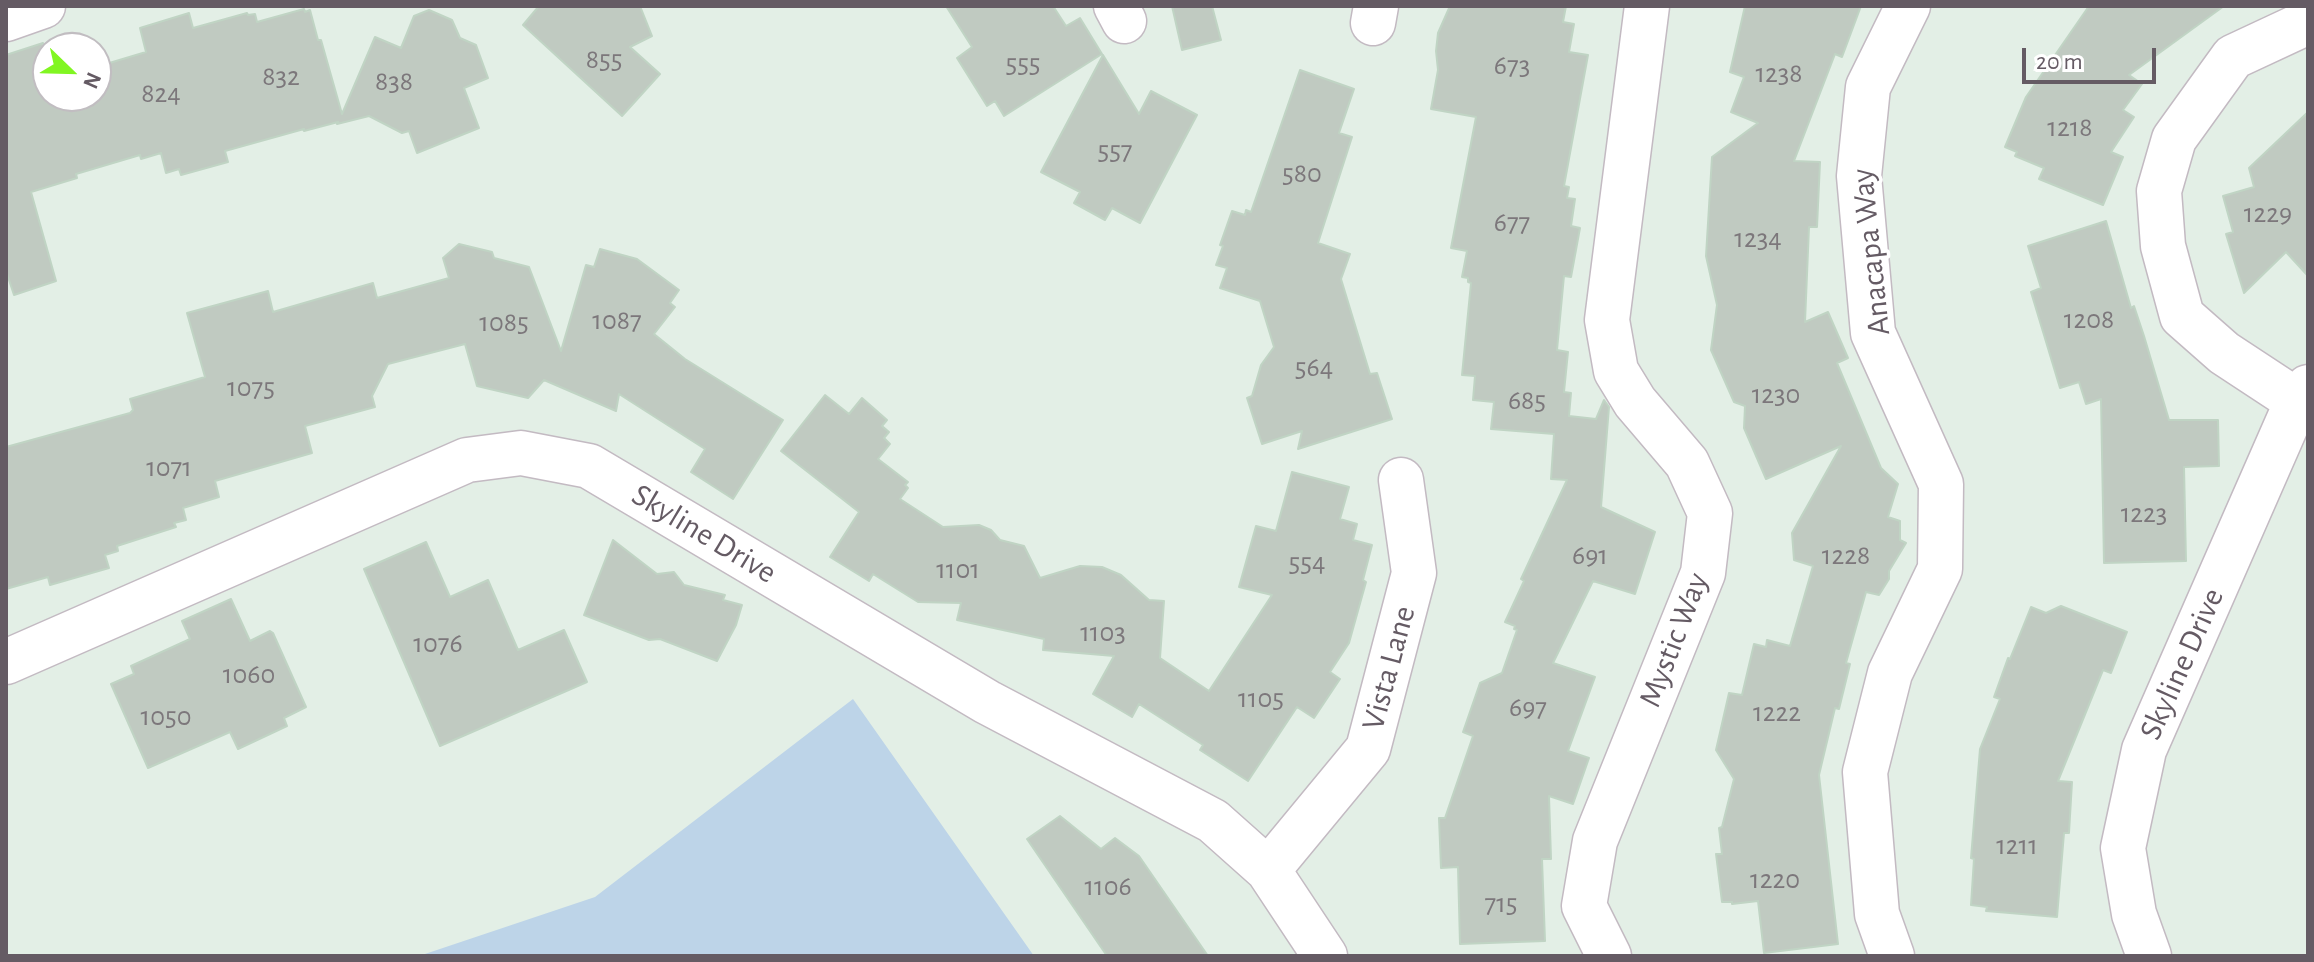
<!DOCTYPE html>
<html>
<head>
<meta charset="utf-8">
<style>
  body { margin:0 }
  #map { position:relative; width:2314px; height:962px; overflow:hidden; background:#e3efe6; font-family:"Alegreya Sans",sans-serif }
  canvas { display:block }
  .frame { position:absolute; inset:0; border:8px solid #655b64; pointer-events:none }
  .north { position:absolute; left:32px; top:32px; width:80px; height:80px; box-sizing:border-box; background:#fff; border:2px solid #c1bdc1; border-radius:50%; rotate:113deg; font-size:22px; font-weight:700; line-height:32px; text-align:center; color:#655b64 }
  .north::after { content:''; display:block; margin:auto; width:28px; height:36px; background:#81f622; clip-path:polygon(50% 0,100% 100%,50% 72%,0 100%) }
  .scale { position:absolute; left:2022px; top:48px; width:134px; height:36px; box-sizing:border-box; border:4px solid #655b64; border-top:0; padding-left:10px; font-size:24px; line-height:28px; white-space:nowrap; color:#655b64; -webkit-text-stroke:6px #fff; paint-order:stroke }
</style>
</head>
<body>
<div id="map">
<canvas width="2314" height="962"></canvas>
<div class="frame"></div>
<div class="north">N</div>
<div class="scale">20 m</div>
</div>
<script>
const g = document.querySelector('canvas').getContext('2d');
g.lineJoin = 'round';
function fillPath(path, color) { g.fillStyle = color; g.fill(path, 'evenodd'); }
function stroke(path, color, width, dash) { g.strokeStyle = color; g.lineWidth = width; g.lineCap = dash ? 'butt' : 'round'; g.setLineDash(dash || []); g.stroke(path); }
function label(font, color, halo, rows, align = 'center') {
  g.font = font + ' "Alegreya Sans",sans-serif'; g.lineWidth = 7; g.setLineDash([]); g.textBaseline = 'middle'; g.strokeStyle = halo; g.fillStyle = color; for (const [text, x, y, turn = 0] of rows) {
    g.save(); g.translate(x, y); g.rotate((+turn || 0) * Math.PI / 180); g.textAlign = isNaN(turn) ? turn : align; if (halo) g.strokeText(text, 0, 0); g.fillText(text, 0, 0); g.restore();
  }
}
fillPath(new Path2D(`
  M853 699 1034 956H419L595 897Z`), '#bdd4e8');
const building = new Path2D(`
  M539 6H640L652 36 630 47 660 74 622 116 523 25Z
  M946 6H1053L1066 26 1080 18 1102 54 1004 116 995 101 987 106 957 58 972 47Z
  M1172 6H1212L1221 40 1182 50Z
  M1450 6H1566L1563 22 1574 24 1569 52 1588 55 1564 186 1569 187 1567 198 1575 199 1571 226 1580 228 1571 277 1564 276 1557 350 1568 352 1564 392 1571 393 1569 416 1596 419 1604 400 1609 407 1601 507 1655 532 1635 594 1593 581 1553 663 1595 677 1568 751 1589 758 1573 804 1549 796 1551 859H1542L1545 941 1460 944 1458 867 1441 868 1439 818H1445L1473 736 1463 732 1480 683 1502 673 1517 630 1514 629 1515 626 1505 622 1524 581 1521 579 1567 480 1551 479 1554 434 1491 429 1494 402 1473 400 1475 376 1462 375 1471 283 1468 282V278L1462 277 1467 251 1451 248 1476 117 1431 109 1438 70 1436 51 1438 33Z
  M1745 6H1861L1842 57 1835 54 1794 161 1820 162 1817 227H1809L1805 322 1828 312 1848 358 1837 363 1881 468 1898 484 1888 517 1900 521V540L1906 543 1889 571V579L1879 595 1866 592 1846 663 1850 664 1839 709 1835 708 1819 775 1838 944 1764 953 1758 901 1732 904V902H1722L1716 854H1722L1719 828 1722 827 1734 779 1716 750 1729 693 1742 695 1754 644 1766 647 1767 640 1790 646 1813 566 1794 560 1792 533 1841 446 1766 479 1744 428 1745 406 1734 402 1711 350 1717 305 1706 256 1712 157 1758 123 1731 112 1744 77 1730 72Z
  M2089 6H2224L2129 75 2142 84 2123 110 2134 117 2111 152 2123 157 2103 205 2039 179 2044 168 2015 156 2017 152 2005 147 2026 97Z
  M304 9 305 12 310 10 318 40H321L342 114 375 37 401 48 414 16 429 10 452 20 460 38 476 45 488 78 464 88 479 128 417 153 409 131 402 133 369 116 337 124 338 122 304 131V129L225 151 228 162 181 175 179 169 166 173 161 153 141 159 140 155 76 174 77 178 31 192 56 281 14 295 6 271V55L43 43 48 59V96H96V67L146 52 140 28 189 13 193 28 247 13 248 15 255 14 257 22Z
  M1103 55 1139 114 1151 91 1197 115 1140 223 1112 208 1105 220 1074 203 1080 192 1041 172Z
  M1300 70 1354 89 1339 133 1352 137 1318 243 1350 254 1341 279 1370 374 1377 373 1392 419 1298 449 1302 431 1262 444 1247 398 1252 396 1261 365 1274 347 1260 301 1220 288 1227 268 1216 265 1223 246 1220 245 1232 211 1245 215 1246 210 1251 212Z
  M2308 112V276L2286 252 2244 293 2226 234 2233 232 2223 196 2254 187 2249 168Z
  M2106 221 2131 308 2134 306 2144 336 2169 420H2218L2219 466 2184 467 2186 561 2104 563 2101 399 2086 404 2079 382 2060 388 2031 292 2041 288 2028 246Z
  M459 244 492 252 494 258 529 267 561 351 586 265 594 267 600 249 637 259 679 290 670 303 675 307 654 334 685 359 783 420 733 499 691 472 705 449 619 394 616 411 544 380 528 398 477 386 465 344 388 364 372 396 375 407 305 426 312 453 215 481 219 497 183 508 186 520 174 523 176 527 117 546 118 551 105 555 109 568 50 585 48 577 6 589V447L130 413 133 410 130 399 205 377 187 313 268 291 273 312 373 283 377 298 449 278 443 258Z
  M825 395 849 414 862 398 887 420 882 426 889 432 884 438 890 444 878 459 908 482 905 485 908 488 900 499 943 527 979 525 991 530 1000 540 1024 546 1040 578 1080 566 1102 567 1121 575 1149 600 1164 601 1160 658 1209 691 1272 595 1239 587 1256 526 1276 531 1292 472 1349 487 1340 519 1357 524 1353 540 1372 545 1363 580 1366 582 1349 643 1330 672 1340 679 1314 718 1297 707 1248 781 1200 750 1203 745 1139 704 1132 717 1093 694 1114 656 1043 650 1044 639 957 620 961 603 918 602 873 574 869 581 830 557 859 512 781 451Z
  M613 540 657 574 674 572 684 585 725 595 723 600 742 605 736 625 717 661 660 639 649 640 584 615Z
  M426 542 450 597 488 580 518 650 564 630 587 682 440 746 364 569Z
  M231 599 250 641 270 631 273 633 306 707 284 718 287 726 238 749 230 732 148 768 111 684 134 674 131 666 190 639 182 621Z
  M2061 606 2127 632 2111 673 2103 670 2058 781 2072 782 2069 833H2064L2057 917 1986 911 1987 907 1971 905 1974 859 1971 858 1980 749 2000 699 1994 697 2008 658 2010 659 2031 607 2046 613Z
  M1060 816 1101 849 1115 838 1139 856 1208 956H1107L1027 839Z`);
fillPath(building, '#c0cac1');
stroke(building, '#c0d4c4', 2);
const minor = new Path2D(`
  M1116 6 1124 21
  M6 19 43 6
  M1373 23 1376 6
  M2297 401 2224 353 2182 316 2163 246 2159 191 2174 139 2233 57 2308 22
  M6 662 467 460 521 453 589 466 987 702 1213 821 1268 870 1325 956
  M1268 870 1368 749 1414 573 1401 480
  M1609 956 1584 906 1595 841 1703 573 1710 513 1687 463 1635 402 1616 371 1607 320 1647 6
  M1892 956 1877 914 1865 772 1890 673 1940 569 1941 484 1873 333 1859 176 1868 87 1908 6
  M2149 956 2134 914 2123 848 2144 750 2297 401 2308 387`);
stroke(minor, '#c3bac2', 47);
stroke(minor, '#fff', 44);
label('28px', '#7c777b', null, [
  ["855",604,60],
  ["555",1023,64],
  ["673",1512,66],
  ["1238",1779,74],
  ["832",281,77],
  ["838",394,82],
  ["824",161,94],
  ["1218",2070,128],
  ["557",1115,151],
  ["580",1302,174],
  ["1229",2268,214],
  ["677",1512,223],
  ["1234",1758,239],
  ["1208",2089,320],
  ["1087",617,321],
  ["1085",504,323],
  ["564",1314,368],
  ["1075",251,388],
  ["1230",1776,395],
  ["685",1527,401],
  ["1071",169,468],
  ["1223",2144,514],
  ["691",1590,556],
  ["1228",1846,556],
  ["554",1307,563],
  ["1101",958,570],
  ["1103",1103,633],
  ["1076",438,644],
  ["1060",249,675],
  ["1105",1261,699],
  ["697",1528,708],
  ["1222",1777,713],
  ["1050",166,717],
  ["1211",2017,846],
  ["1220",1775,880],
  ["1106",1108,887],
  ["715",1501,904]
]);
label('32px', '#655b64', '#fff', [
  ["Anacapa Way",1871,252,-96],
  ["Skyline Drive",704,534,31],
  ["Mystic Way",1674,640,-69],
  ["Skyline Drive",2182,664,-66],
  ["Vista Lane",1389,668,-75]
]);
</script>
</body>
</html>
